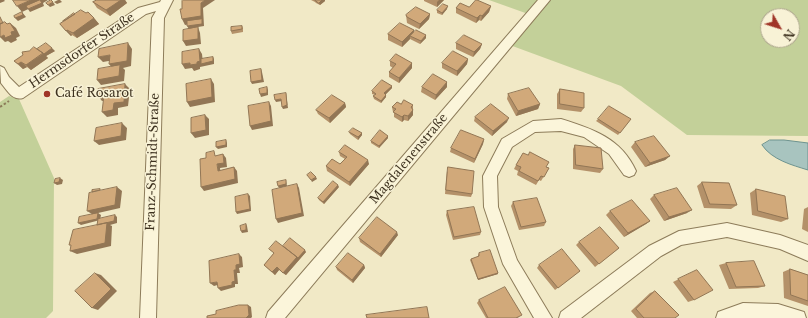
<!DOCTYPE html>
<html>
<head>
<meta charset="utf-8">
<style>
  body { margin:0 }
  #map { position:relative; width:808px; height:318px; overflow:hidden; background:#f1e9c6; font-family:"Libre Baskerville",serif }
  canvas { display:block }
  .north { position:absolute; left:760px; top:8px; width:40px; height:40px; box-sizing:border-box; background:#f8f2d6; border:1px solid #ada58d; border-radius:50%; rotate:129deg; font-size:11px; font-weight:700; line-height:16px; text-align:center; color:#3d311f }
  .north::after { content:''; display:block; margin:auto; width:14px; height:18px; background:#a03527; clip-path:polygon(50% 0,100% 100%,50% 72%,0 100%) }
</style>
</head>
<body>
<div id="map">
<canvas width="808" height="318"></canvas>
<div class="north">N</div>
</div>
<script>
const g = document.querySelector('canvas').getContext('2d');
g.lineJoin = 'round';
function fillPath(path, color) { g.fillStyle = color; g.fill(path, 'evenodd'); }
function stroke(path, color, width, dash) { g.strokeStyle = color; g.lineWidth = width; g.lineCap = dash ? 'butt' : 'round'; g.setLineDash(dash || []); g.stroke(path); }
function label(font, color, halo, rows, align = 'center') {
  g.font = font + ' "Libre Baskerville",serif'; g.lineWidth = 3; g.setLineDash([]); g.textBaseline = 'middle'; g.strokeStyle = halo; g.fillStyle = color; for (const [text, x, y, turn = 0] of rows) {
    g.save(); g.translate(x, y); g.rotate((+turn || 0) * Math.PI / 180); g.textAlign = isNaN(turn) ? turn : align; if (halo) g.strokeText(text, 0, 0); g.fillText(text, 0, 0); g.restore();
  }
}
fillPath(new Path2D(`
  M489 0H808V136L687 135 621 86 507 44 531 15ZM768 16H792V40H768Z
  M9 96 19 99 54 178 53 311 46 318H0V102Z`), '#c3d099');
const water = new Path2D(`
  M770 140H784L808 143V170C792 165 772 160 762 145Z`);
fillPath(water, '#a8c4bf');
stroke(water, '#6d938f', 1);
const minor = new Path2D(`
  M161 0H173L164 18 156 318H140L152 18 156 11 146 14 23 98C12 101 7 90 1 83L0 66 4 68 9 77 19 87 138 8 160 2Z
  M538 0H550L285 318H266L268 312Z
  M561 119C593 129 621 138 636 171L634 175 629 177 624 175 609 154 584 137 561 131 535 132 512 147 497 176 498 207 517 260 552 318H534L503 264 484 207 483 176 502 139 533 121Z
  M727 223 780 235 808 245V261L780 249 727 237 681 245 661 256 581 318H559L561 312 649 246 679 231Z
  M743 303 778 304 804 312 806 318H716L718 312Z`);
stroke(minor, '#8d7c5a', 2);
stroke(new Path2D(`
  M0 107 9 101`), '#8d7c5a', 2, [2.5, 2]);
fillPath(minor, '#fbf5da');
fillPath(new Path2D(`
  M97 0H125L127 3 110 16 97 8 93 2Z
  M311 0H325V1L320 5 316 3 315 2Z
  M424 0H444L437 7 424 1Z
  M491 6 489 12 481 21 479 20 476 23 456 13V8Z
  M447 9 442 15 437 13V10Z
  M75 14 94 18 99 24 77 38 72 35 71 36 60 24Z
  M430 14 429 19 419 29 407 23 406 15Z
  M242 26 243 28V32L232 34 231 31Z
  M414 30V33L426 35V38L420 44 410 39 402 47 388 40V34Z
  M456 43 482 44 480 49 473 57 456 49Z
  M37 49 55 51 46 56 48 58 31 70 27 67 23 69 14 61Z
  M468 59 467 64 457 76 442 68V63Z
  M390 61 412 68 399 83 389 77V72L393 68 390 66Z
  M447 82V87L435 100 421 92 422 87Z
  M392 86V88L386 94V97L381 103 374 99 373 96 375 95 372 94V91Z
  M560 89 584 108 581 112 557 109V94Z
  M508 94 540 104 538 109 516 116 507 99Z
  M345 103 346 107 330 123 318 114 316 110Z
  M401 104 413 105V115L408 121 404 120 402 122 394 117V112H393L392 107Z
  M475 117 507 122 492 136 474 121Z
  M598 119H631L618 135 596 121Z
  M349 132 362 133V135L358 140 350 134Z
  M388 136V138L379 148 371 143V141Z
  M484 139 483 144 474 163 450 152 451 148Z
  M635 142 670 156 665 160 645 167 631 147Z
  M575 145 603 169 600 173 573 169V149Z
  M339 152 369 164 350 186 327 171 326 166 340 164 345 159 340 156Z
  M516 165 546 167 549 168 541 181 539 180 536 185 517 175 518 171 514 169Z
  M447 171 472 194 471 197 445 194Z
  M702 182 737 205 731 209 704 208 697 186Z
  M339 187 324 204 319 200 318 198Z
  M756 189 788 219 781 222 752 215 750 193Z
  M654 195 687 213 664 221 650 199Z
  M513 202 546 222 544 226 519 230 511 206Z
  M808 207V232L802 229 804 209Z
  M447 211 481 232 480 235 453 240 446 215Z
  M610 211 650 221 646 224 624 237 606 215Z
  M398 235 381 257 360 242 359 238Z
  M579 242 619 248 595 267 576 245Z
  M283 246 306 252 286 275 279 270 275 275 264 265 274 253 269 249Z
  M479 253 498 273V274L478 280 470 260 471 259 478 257V255Z
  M726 263 765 286 758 288 729 289 719 265Z
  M364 265 365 268 353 283 337 270 336 267Z
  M539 265 580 271 555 290 537 268Z
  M790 269 808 275V306L784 298 783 272Z
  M697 270 694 300 688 302 673 282Z
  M655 291 675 318H637L631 311 650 293Z
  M479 300 519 317 517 318H486L477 303Z`), '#b49169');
fillPath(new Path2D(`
  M0 0H4L5 1 0 3Z
  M31 0H48L43 3 44 6 30 12 28 9 39 4 22 12 17 6Z
  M58 0H60L62 2 57 4 54 2Z
  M121 0H125L127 3 110 16 106 10Z
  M205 0H215L203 8 204 26 198 27 200 33 201 44 186 46 183 41 189 29 187 26 202 22 185 25 182 19 201 3Z
  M322 0H325V1L320 5 319 3Z
  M439 0H444L437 7V2Z
  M53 2 55 5 50 7 48 5Z
  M448 6 447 9 442 15V13Z
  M491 6 489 12 481 21 482 16Z
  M22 12 26 17 18 21 15 18Z
  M430 14 429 19 419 29 420 24Z
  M480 15 479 20 476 23 477 18Z
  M94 18 99 24 77 38 73 33Z
  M10 23 16 28 20 36 16 38 17 40 11 43 8 41 5 42 0 37 11 32Z
  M67 30 72 35 71 36 66 31Z
  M414 30 413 36H410V39L402 47V42Z
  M426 35V38L420 44 421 41Z
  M128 43 132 49 131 66 123 68 125 70 124 81 101 85 97 80 113 69 109 64Z
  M482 44 480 49 473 57 474 52Z
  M52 48 55 51 46 56 48 58 31 70 26 65Z
  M199 49 202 54 203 63 213 57 214 59V64L200 67V69L194 71 192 68 185 69 182 64 197 62Z
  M110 55 114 60 103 62 98 57Z
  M468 59 467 64 457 76V71Z
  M21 62 27 67 23 69 18 64Z
  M412 63V68L399 83V78Z
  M261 69 262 72 264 82 252 84 251 82Z
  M211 79 214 84 215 102 190 107 187 102Z
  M447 82V87L435 100 436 95Z
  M125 84 130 89 128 106 118 108V115L107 117 102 112 114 103Z
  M392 86V88L384 96V93Z
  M267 87 268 90V95L261 97 260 94Z
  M286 93 288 108 283 109 282 107Z
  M104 95 108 100 102 101 98 96Z
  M386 95V97L381 103V101Z
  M281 99 282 101 276 102 275 100Z
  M269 102 271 106 273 126 252 130 250 126Z
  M345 103 346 107 330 123 329 118Z
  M540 104 538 109 516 116 518 111Z
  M413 110V115L408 121V116Z
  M205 115 209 119V135L195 138 191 133Z
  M404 115V120L402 122V117Z
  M509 118 507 122 492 136 493 131Z
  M122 123 127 128 126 140 99 145 94 141Z
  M362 133V135L358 140V137Z
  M388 136V138L379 148V146Z
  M484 139 483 144 474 163 475 159Z
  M226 140 227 143V147L218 149 216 147Z
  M223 154 226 158 227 167 220 168 221 175 218 171 217 164Z
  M670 156 665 160 645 167 650 163Z
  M368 160 369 164 350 186 349 182Z
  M234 167 237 171 238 183 204 191 201 187Z
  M316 177 317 179 312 182 311 180Z
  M60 178 63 180 62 184 57 185 54 183Z
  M286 180 287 186 279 188 278 186Z
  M297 184 299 188 304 216 278 223 276 219Z
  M338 185 339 187 324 204 323 202Z
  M117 187 122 191 120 208 98 213 101 215 100 220 81 225 78 223 92 214 87 211Z
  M248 194 250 196 251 211 237 214 236 212Z
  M692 210 687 213 664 221 669 217Z
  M115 215 117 217V223L110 225 112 226 111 246 77 254 70 251 97 225Z
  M650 221 646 224 624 237 628 233Z
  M246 224 247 226 248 232 242 233 241 231Z
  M397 232 398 235 381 257 380 254Z
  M305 250 306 252 286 275 283 273 297 257Z
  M239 254 242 257 243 267 239 268 240 273H237L238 284H235V287L221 291 218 288 232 282 234 270Z
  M364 265 365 268 353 283 352 280Z
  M277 267 279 270 275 275 272 272Z
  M95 273 101 275 117 291 98 310 92 308Z
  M498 273V274L478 280V279Z
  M217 282 221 284 214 286 210 283Z
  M248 305 251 307 252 317 251 318H246Z`), '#927655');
const building = new Path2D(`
  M13 0H31L17 6Z
  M40 0 42 3 28 9 26 6Z
  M51 0 53 2 48 5 46 3Z
  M97 0H121L106 10 93 2Z
  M183 0H205L201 3V16L182 19 180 9H182V1Z
  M315 0H322L319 3Z
  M476 0H477L491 6 482 16 480 15 477 18 456 8 460 3 469 7Z
  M443 4 448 6 442 13 437 10Z
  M416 7 430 14 420 24 407 17 406 15Z
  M81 10 86 13 88 12 94 18 73 33 67 30 66 31 60 24Z
  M22 12 23 15 15 18 14 16Z
  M74 13 75 14 64 21H63Z
  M0 17 3 23 0 24Z
  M202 19V24L187 26V21Z
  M5 22 7 24 10 23 15 31 11 32 12 35 5 38 4 35 0 37V24Z
  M400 23 414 30 402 42 388 34Z
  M242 26V29L231 31V27Z
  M198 27V39L183 41V30Z
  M416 30 426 35 421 41 410 36Z
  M464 35 482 44 474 52 456 43Z
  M46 43 52 48 44 54 37 49Z
  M128 43 127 61 109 64 110 55 98 57 99 49Z
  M34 47 43 53 26 65 21 62 18 64 14 61 23 55 22 52 29 51Z
  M199 49 200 61 197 62V64L190 65V63L182 64V52Z
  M453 51 468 59 457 71 442 63Z
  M396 54 412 63 399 78 389 72 396 64 390 61Z
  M213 57V61L201 64V59Z
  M120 65 119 76 97 80 98 69Z
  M261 69 262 80 251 82 250 71Z
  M433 74 447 82 436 95 422 87Z
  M211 79 212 97 187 102 186 84Z
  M382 80 392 86 384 93 386 95 381 101 373 96 376 94 372 91Z
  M125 84 124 102 114 103 113 110 102 112 104 95 98 96V89Z
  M267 87V93L260 94 259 89Z
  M529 88 540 104 518 111 508 94Z
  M560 89 584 93V108L560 104Z
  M286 93 287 105 282 107 281 99 275 100 274 95Z
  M332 95 345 103 329 118 316 110Z
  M404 100 413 105 411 107 413 110 408 116 404 115 402 117 393 112 396 109 392 107 397 102 401 104Z
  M269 102 271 121 250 126 248 106Z
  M491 104 509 118 493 131 475 117Z
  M609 106 631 119 620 133 598 119Z
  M205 115 206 130 191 133V118Z
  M122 123 121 136 94 141 96 128Z
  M353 128 362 133 358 137 349 132Z
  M380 130 388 136 379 146 371 141Z
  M461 130 484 139 475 159 451 148Z
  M654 136 670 156 650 163 635 142Z
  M226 140V145L216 147V142Z
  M345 145 368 160 349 182 326 166 332 159 340 164 347 157 339 152Z
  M575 145 601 148 603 169 576 165Z
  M214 151 215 156 223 154 224 163 217 164 218 171 234 167 235 179 201 187 200 159 206 158V153Z
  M530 152 549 162 546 167 549 168 544 177 541 176 538 181 519 171 521 167 516 165 523 153 528 155Z
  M448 167 474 171 472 194 446 190Z
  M311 172 316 177 311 180 307 175Z
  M60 178 59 182 54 183 55 179Z
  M286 180V184L278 186 277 182Z
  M333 181 338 185 323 202 318 198Z
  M702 182 729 183 737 205 710 204Z
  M297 184 302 213 276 219 272 190Z
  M117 187 115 205 87 211 89 193Z
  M677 188 692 210 669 217 654 195Z
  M100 189V190L92 192V190Z
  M756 189 785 196 788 219 758 211Z
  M248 194 250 209 236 212 235 197Z
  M537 198 546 222 521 227 513 202Z
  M632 200 650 221 628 233 610 211Z
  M474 207 481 232 454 237 447 211Z
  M98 213 97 219 78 223 79 217Z
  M115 215 114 221 97 225 98 219Z
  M377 217 397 232 380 254 359 238Z
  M107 223 105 243 70 251 71 245H69L73 230Z
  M246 224V230L241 231 240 226Z
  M600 227 619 248 599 264 579 242Z
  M290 238 305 250 298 258 283 246Z
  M276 241 297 257 283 273 277 267 272 272 264 265 274 253 269 249Z
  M562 249 580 271 558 288 539 265Z
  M490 250 498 273 478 279 471 259 479 256V253Z
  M348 253 364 265 352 280 336 267Z
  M239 254 240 264 236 265V270H234L235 281 232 282V285L218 288 217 282 210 283 209 261Z
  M754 261 765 286 736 287 726 263Z
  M790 269 808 275V301L791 295Z
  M697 270 713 290 694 300 678 279Z
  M95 273 111 289 92 308 75 291Z
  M505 287 522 315 516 318H488L479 300Z
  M655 291 679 315 675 318H644L636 309Z
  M239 305H248L249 315 246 318H207V316L216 314V311Z
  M427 307 429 318H367L366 315Z`);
fillPath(building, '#d1a97a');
stroke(building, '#927655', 1);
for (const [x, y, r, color] of [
  [47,94,4,"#a03527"]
]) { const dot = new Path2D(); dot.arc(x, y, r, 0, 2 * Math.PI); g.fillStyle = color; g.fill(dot); stroke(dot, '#f8f2d6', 1.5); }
label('12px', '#3d311f', '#f8f2d6', [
  ["Hermsdorfer Straße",82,51,-34],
  ["Magdalenenstraße",409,159,-50],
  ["Franz-Schmidt-Straße",153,162,-88]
]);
label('12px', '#3d311f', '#f8f2d6', [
  ["Café Rosarot",55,94]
], 'left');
</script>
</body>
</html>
